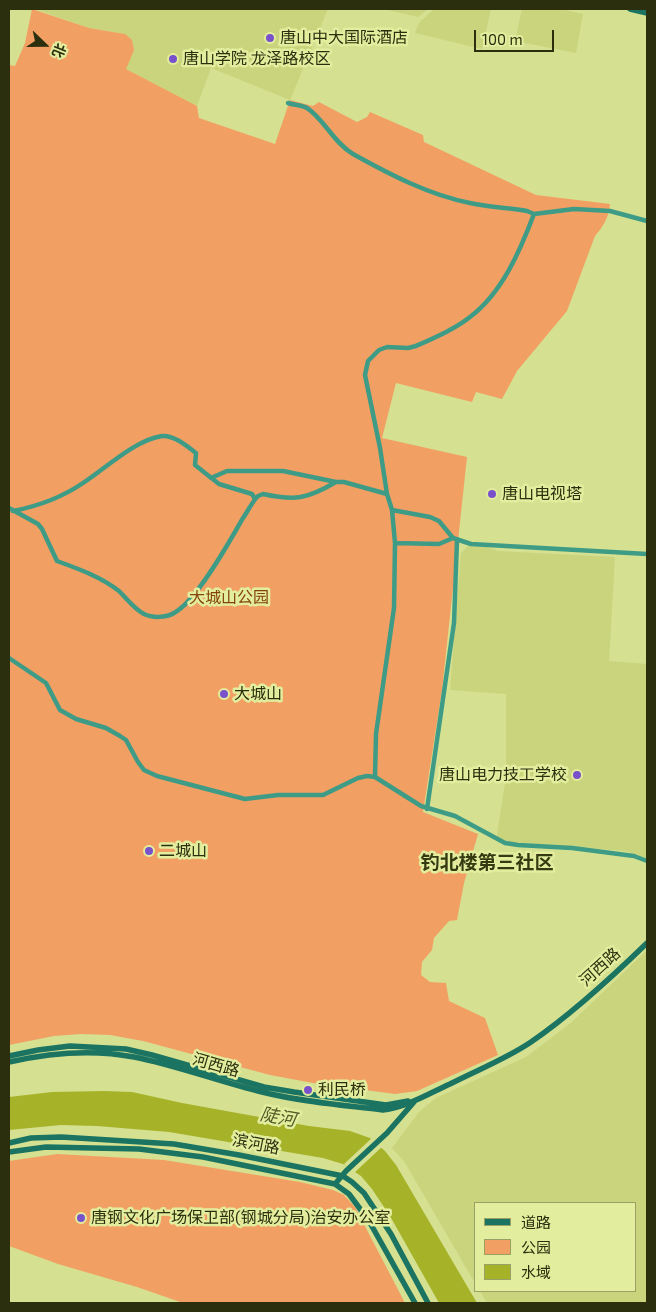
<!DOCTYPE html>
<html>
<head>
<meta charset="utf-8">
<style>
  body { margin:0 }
  #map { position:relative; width:656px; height:1312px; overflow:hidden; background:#d5e091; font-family:"Exo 2","Noto Sans SC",sans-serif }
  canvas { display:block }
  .frame { position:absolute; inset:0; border:10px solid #2c2f0e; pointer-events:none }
  .legend { position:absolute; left:474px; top:1202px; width:162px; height:90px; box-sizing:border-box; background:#e3ed9e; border:1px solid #9aa164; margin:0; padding:6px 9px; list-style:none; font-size:15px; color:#2c2f0e }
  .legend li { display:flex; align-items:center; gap:10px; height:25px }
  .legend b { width:25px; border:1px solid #9aa164 }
  .north { position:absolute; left:20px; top:20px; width:50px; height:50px; -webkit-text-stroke:4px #e3ed9e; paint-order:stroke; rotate:112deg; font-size:14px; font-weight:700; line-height:20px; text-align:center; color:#2c2f0e }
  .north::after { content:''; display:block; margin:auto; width:18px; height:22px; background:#2c2f0e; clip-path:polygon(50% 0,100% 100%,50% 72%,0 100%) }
  .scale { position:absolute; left:474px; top:30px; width:80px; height:22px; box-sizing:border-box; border:2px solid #2c2f0e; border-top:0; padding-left:6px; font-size:15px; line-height:18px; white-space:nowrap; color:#2c2f0e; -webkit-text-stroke:4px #e3ed9e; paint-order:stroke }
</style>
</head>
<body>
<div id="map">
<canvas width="656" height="1312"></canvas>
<div class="frame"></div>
<ul class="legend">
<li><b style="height:6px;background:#1b7461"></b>道路</li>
<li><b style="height:14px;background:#f29f64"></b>公园</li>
<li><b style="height:14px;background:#a6b228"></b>水域</li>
</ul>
<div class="north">北</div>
<div class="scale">100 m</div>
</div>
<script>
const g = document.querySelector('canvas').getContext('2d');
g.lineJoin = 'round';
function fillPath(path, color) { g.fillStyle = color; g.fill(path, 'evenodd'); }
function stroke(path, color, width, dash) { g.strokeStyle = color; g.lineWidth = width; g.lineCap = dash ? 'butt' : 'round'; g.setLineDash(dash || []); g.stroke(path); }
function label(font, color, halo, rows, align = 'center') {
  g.font = font + ' "Exo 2","Noto Sans SC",sans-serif'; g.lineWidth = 5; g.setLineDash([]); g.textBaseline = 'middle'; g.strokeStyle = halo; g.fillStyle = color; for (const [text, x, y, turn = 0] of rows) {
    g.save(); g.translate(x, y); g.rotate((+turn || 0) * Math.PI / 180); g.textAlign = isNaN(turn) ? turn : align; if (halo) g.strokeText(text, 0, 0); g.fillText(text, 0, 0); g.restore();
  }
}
fillPath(new Path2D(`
  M35 9H328L290 100 211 68 197 106 126 69 125 34 89 28Z
  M384 9H428L418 17Z
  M434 9H491L482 49 415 33 419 23Z
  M522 9H560L583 14 576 53 515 41Z
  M468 546 488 547 498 551 615 557 609 661 647 664V858L625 851 496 841 506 777V694L450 690 461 553Z
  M647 950V1303H487L480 1291H635V1203H475V1283L404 1161 392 1148 419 1112 436 1098 526 1057 572 1022Z`), '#c9d47c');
fillPath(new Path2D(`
  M32 9 89 28 125 34 132 40 134 50 126 69 197 106 199 118 275 144 290 100 313 106 319 102 357 122 367 117 370 112 423 135 424 142 536 195 610 204C609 217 603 227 595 236L567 311 517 371 502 399 476 392 472 402 396 383 382 438 467 457 442 690 423 812 478 834 464 883 457 920 449 921 434 938 432 950 422 962 421 975 430 982 446 983 449 1001 485 1018 498 1055 417 1091 395 1094 313 1083 270 1075 143 1041 110 1035 81 1034 54 1036 9 1045V65L15 66 25 43Z
  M57 1154 164 1160 300 1182 333 1190 344 1195 355 1207 405 1303H183L137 1287 58 1264 9 1246V1161Z`), '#f29f64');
fillPath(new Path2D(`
  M103 1091 132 1092 182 1103 309 1126 350 1131 370 1138 385 1151 396 1165 477 1303H439L390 1216 372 1189 361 1176 343 1164 323 1158 169 1132 97 1126 61 1125 9 1130V1097L52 1092Z`), '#a6b228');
fillPath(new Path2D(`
  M373 1137 383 1146 353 1174 344 1164Z`), '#d5e091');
stroke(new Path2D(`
  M288 103C294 105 302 105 307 108 323 118 334 143 353 154 389 174 429 195 470 203 489 207 508 208 527 211L534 214 574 209 610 211 647 221
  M211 478 227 471H283L336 482H344L387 494
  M9 508 38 524 42 529 57 561C79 569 101 577 119 591 127 599 134 609 144 614 152 618 166 618 174 613 196 602 230 541 243 518 248 511 252 502 258 496L263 494C295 501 307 499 336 482
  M392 510 430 517 439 521 453 538 471 544 647 554
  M13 511C39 506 61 498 83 483 106 468 135 440 162 436 174 435 187 446 196 453L195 465 219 484 252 494 255 499
  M395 543 439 544 453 538
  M9 658 46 683 60 710 76 719 106 728 120 736 126 740 138 762 144 770 157 776 245 799 278 795H323L358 778 367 776 375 777 376 734 394 608 395 543 392 510 387 494 380 448 365 375 368 361 379 350 387 347 408 348 416 346C434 338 455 329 470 317 502 293 520 251 534 214
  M375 777 421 806 455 816 505 843 518 845 572 848 634 856 647 861
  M427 809 454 623 457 540`), '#3e9c86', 4.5);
stroke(new Path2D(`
  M630 9 647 13
  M9 1056 38 1050 70 1046 126 1049 152 1055 264 1087 294 1092 386 1105 408 1101
  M9 1062C49 1053 92 1049 134 1057 176 1065 220 1082 262 1092 302 1102 343 1105 383 1110 407 1107 428 1094 450 1084 477 1070 506 1059 531 1042 572 1014 612 977 647 943
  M9 1143 31 1138 61 1137 174 1144 239 1155 343 1176 352 1182 364 1193 391 1234 428 1303
  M9 1152 46 1147 139 1149 203 1157 335 1184 349 1194 369 1221 415 1303
  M335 1184 346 1171 387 1133 414 1102`), '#1b7461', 5.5);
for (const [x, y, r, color] of [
  [270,38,5,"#7952cb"],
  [173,59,5,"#7952cb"],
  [492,494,5,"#7952cb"],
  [224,694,5,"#7952cb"],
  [577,775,5,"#7952cb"],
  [149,851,5,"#7952cb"],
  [308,1090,5,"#7952cb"],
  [81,1218,5,"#7952cb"]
]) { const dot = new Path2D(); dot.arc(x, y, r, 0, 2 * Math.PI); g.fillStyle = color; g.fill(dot); stroke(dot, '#e3ed9e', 2); }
label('16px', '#2c2f0e', '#e3ed9e', [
  ["唐山中大国际酒店",280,38],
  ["唐山学院 龙泽路校区",183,59],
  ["唐山电视塔",502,494],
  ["大城山",234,694],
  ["唐山电力技工学校",567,775,"right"],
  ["二城山",159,851],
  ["利民桥",318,1090],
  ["唐钢文化广场保卫部(钢城分局)治安办公室",91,1218]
], 'left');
label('16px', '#854409', '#e3ed9e', [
  ["大城山公园",229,598]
]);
label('16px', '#2c2f0e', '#e3ed9e', [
  ["河西路",600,967,-42],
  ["河西路",216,1065,16],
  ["滨河路",256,1144,11]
]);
label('italic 18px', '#555b28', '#e3ed9e', [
  ["陡河",278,1117,10]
]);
label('bold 19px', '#363a11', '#e3ed9e', [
  ["钓北楼第三社区",487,863]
]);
</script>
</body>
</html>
